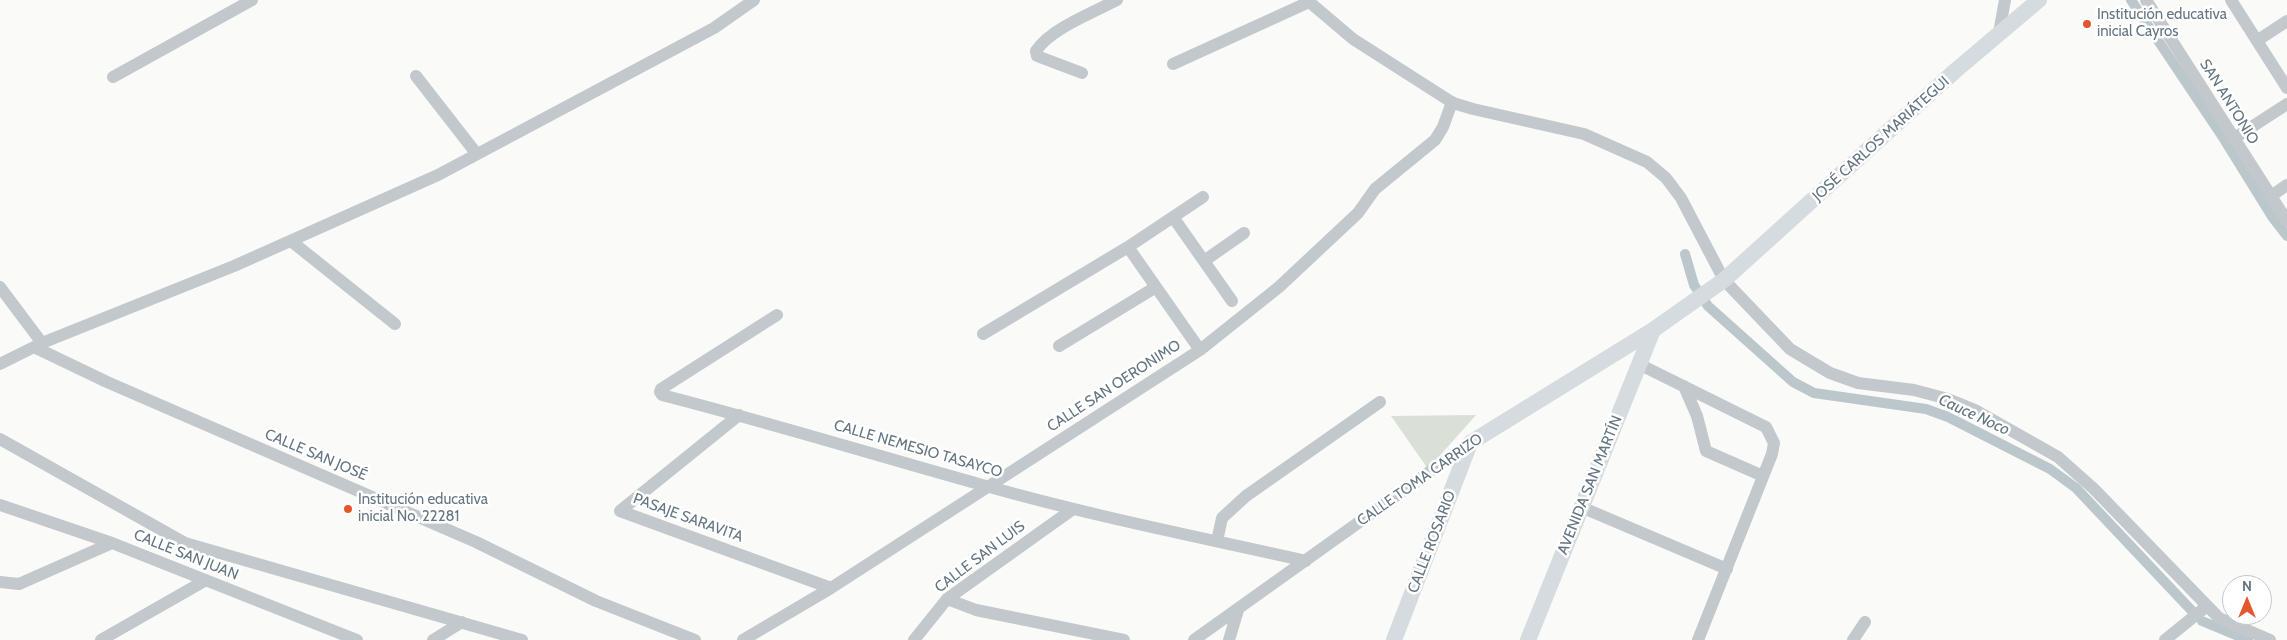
<!DOCTYPE html>
<html>
<head>
<meta charset="utf-8">
<style>
  body { margin:0 }
  #map { position:relative; width:2287px; height:640px; overflow:hidden; background:#fafaf8; font-family:Cabin,sans-serif }
  canvas { display:block }
  .north { position:absolute; left:2222px; top:575px; width:50px; height:50px; box-sizing:border-box; background:#fff; border:1px solid #c1c8cd; border-radius:50%; rotate:0deg; font-size:14px; font-weight:700; line-height:20px; text-align:center; color:#657683 }
  .north::after { content:''; display:block; margin:auto; width:18px; height:22px; background:#e4572e; clip-path:polygon(50% 0,100% 100%,50% 72%,0 100%) }
</style>
</head>
<body>
<div id="map">
<canvas width="2287" height="640"></canvas>
<div class="north">N</div>
</div>
<script>
const g = document.querySelector('canvas').getContext('2d');
g.lineJoin = 'round';
function fillPath(path, color) { g.fillStyle = color; g.fill(path, 'evenodd'); }
function stroke(path, color, width, dash) { g.strokeStyle = color; g.lineWidth = width; g.lineCap = dash ? 'butt' : 'round'; g.setLineDash(dash || []); g.stroke(path); }
function label(font, color, halo, rows, align = 'center') {
  g.font = font + ' Cabin,sans-serif'; g.lineWidth = 5; g.setLineDash([]); g.textBaseline = 'middle'; g.strokeStyle = halo; g.fillStyle = color; for (const [text, x, y, turn = 0] of rows) {
    g.save(); g.translate(x, y); g.rotate((+turn || 0) * Math.PI / 180); g.textAlign = isNaN(turn) ? turn : align; if (halo) g.strokeText(text, 0, 0); g.fillText(text, 0, 0); g.restore();
  }
}
fillPath(new Path2D(`
  M1476 415 1428 469 1391 416Z`), '#dadfd7');
stroke(new Path2D(`
  M2131 0 2224 139 2273 218 2287 236
  M1685 254 1694 285 1708 306 1793 382 1814 393 1926 409 1948 417 2050 469 2076 488 2193 612
  M2202 621 2248 640`), '#bbc7cb', 10);
stroke(new Path2D(`
  M1307 0 1353 39 1453 103 1473 109 1584 134 1647 162 1666 178 1681 198 1724 280 1790 349 1830 373 1858 383 1914 390 1948 399 1975 410 2058 457 2094 489 2219 618 2270 640
  M2146 0 2287 221
  M2231 0 2287 88
  M1999 33 2005 0
  M2258 40 2287 21
  M1173 64 1309 2
  M1082 73 1037 56 1036 51C1050 29 1094 12 1117 0
  M416 76 476 153
  M113 77 252 0
  M2233 139 2287 104
  M2271 196 2287 185
  M1173 217 1232 301
  M291 241 395 324
  M1128 247 1200 350
  M1204 261 1244 233
  M0 287 42 343
  M777 315 661 389 660 392 662 395C771 423 878 456 986 486 1092 516 1199 537 1306 561
  M983 334 1128 247 1203 197
  M1059 346 1156 287
  M34 347 107 382 476 542 596 601 695 640
  M0 364 42 343 234 266 438 175 714 28 754 0
  M1639 364 1766 427 1774 443 1772 454 1698 640
  M1684 386 1697 416 1706 451 1763 476
  M739 415 620 511 831 588
  M0 439 185 543 522 640
  M0 505 112 543 357 640
  M1581 507 1727 569
  M1217 541 1222 518 1246 496 1380 402
  M0 582 19 584 112 543
  M947 599 976 610 1124 640
  M101 640 206 580
  M433 640 462 622
  M743 640 831 588 1200 350 1279 287 1358 213 1375 189 1435 140 1443 127 1452 102
  M914 640 947 599 1073 509
  M1194 640 1470 443
  M1229 640 1238 610
  M1853 640 1865 622
  M2165 640 2207 606`), '#c3c8cc', 12);
stroke(new Path2D(`
  M1394 640 1470 443 1653 330 1724 280 1955 71 2039 0
  M1528 640 1653 330`), '#d6dbdf', 16);
for (const [x, y, r, color] of [
  [2087,24,5,"#e4572e"],
  [348,509,5,"#e4572e"]
]) { const dot = new Path2D(); dot.arc(x, y, r, 0, 2 * Math.PI); g.fillStyle = color; g.fill(dot); stroke(dot, '#fff', 2); }
label('15px', '#657683', '#fff', [
  ["Institución educativa",2097,15],
  ["inicial Cayros",2097,32],
  ["Institución educativa",358,500],
  ["inicial No. 22281",358,517]
], 'left');
label('15px', '#657683', '#fff', [
  ["SAN ANTONIO",2229,102,58],
  ["JOSÉ CARLOS MARIÁTEGUI",1881,139,-42],
  ["CALLE SAN OERONIMO",1114,386,-33],
  ["CALLE NEMESIO TASAYCO",918,449,16],
  ["CALLE SAN JOSÉ",316,455,23],
  ["CALLE TOMA CARRIZO",1420,480,-35],
  ["AVENIDA SAN MARTÍN",1590,485,-68],
  ["PASAJE SARAVITA",688,518,20],
  ["CALLE ROSARIO",1432,542,-69],
  ["CALLE SAN JUAN",186,555,22],
  ["CALLE SAN LUIS",980,557,-37]
]);
label('italic 16px', '#60757c', '#fff', [
  ["Cauce Noco",1974,415,25]
]);
</script>
</body>
</html>
